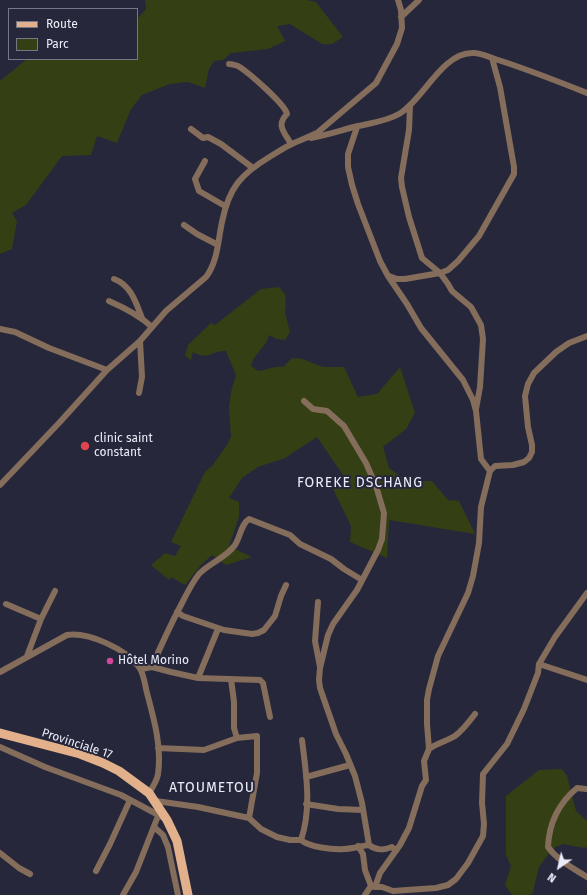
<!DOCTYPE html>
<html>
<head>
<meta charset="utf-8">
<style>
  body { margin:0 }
  #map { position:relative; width:587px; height:895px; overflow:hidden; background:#27273b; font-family:"Fira Sans",sans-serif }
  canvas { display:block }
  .legend { position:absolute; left:8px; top:8px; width:130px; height:52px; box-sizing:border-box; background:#27273b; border:1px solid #757687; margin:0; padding:5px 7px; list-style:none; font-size:12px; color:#ebecf9 }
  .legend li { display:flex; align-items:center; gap:8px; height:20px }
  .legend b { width:20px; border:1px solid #757687 }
  .north { position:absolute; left:539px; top:847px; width:40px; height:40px; -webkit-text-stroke:3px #27273b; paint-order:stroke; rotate:214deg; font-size:11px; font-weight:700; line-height:16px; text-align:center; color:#ebecf9 }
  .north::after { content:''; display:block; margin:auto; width:14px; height:18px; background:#ebecf9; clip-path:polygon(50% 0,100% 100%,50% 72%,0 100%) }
</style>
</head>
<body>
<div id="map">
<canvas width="587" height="895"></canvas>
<ul class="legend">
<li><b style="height:5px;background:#e2b18b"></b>Route</li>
<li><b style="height:11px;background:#343f14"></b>Parc</li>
</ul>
<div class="north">N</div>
</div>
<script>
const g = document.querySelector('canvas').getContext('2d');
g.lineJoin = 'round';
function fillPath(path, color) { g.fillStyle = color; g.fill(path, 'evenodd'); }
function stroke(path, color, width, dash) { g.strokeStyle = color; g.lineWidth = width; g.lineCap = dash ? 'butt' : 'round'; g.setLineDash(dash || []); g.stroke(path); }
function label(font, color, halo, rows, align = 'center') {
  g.font = font + ' "Fira Sans",sans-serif'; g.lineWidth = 4; g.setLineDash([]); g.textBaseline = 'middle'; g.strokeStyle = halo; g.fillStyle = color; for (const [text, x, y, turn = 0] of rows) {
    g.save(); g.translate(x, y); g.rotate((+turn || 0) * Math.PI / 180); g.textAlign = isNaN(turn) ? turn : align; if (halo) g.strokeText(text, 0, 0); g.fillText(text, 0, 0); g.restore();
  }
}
fillPath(new Path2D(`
  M145 0H307L316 2 343 37 332 44H322L290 24 277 26 285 41 268 49 231 53 223 60 214 61 209 69 205 88 188 82 170 84 142 95 131 109 117 143 97 136 91 155 62 156 26 205 12 213 17 221 12 249 0 254V81L27 59H137V19L146 9Z
  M279 287 285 294 286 304 285 313 290 332 285 340 277 339 269 335C265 350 255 351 251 366L258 371C268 370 273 366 283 367L292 358 302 359 323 367H344L358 397 377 394 400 367 415 413 406 429 383 447 389 468 407 481H432L448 500 459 501 475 534 389 520 387 558 350 542 351 526 333 489 347 481 317 437 285 458 258 467 242 478 229 498 239 502V517L229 546 252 557 226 565 212 555 200 566 185 585 171 577 169 580 151 565 165 553 175 556 181 546 171 542 205 472 212 466 227 445 231 437 229 408 231 392 236 375 226 351C211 350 209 361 193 352L191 360 185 356 188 345 211 323 215 325 261 289Z
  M562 769 567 776 576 811 587 821V847L584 848 563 844 553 848 539 867 533 892 530 895H512L505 885 511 866 506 855V796L539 770Z`), '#343f14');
stroke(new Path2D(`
  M401 17 419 0
  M229 64C232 64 235 65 238 66 248 72 285 104 287 114 276 125 284 132 291 144
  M410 106 409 130 401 178 402 187 409 217 422 258 440 273 448 284 452 291 471 307 481 325 483 339 480 387 476 409
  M357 127 348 154V167L352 185 358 204 380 261 388 276 407 304 421 328 463 380 473 400 476 411 481 459 490 471
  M191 129 203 138 208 137 221 144 253 168
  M311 138C327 135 342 130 358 126 372 123 387 121 399 114 423 100 442 53 472 53 479 52 489 57 495 59 527 69 557 81 587 93
  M205 161 195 179 199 191 225 206
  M184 225 197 234 218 245
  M389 276 397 279H405L440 273 448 270 458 261 479 236 514 174V167L500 87 492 58
  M114 279C131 285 136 303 142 318
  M109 301C125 308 139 315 152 327
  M0 329 15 332 49 348 107 370
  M139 393 142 377 140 341
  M304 401 313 409 327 411 344 426 366 463 376 486 384 513 382 539 378 550 357 590 333 624 328 635 320 668 319 680 320 688 336 734 346 754 355 776 362 803 369 845
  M0 485 59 423 107 370 140 341 166 311 206 277C218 261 218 240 222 222 229 187 241 174 271 156 278 152 285 147 292 144 300 140 309 137 317 133L376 83 397 44 402 28 401 10 398 0
  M318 602 315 641 320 667
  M6 604 41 619
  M177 612 183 616 224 630 252 634 258 633 264 630 275 616 281 596 286 585
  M27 656 41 619 55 591
  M539 664 587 680
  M152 667C161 645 171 624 182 603 187 593 192 583 199 574 209 563 226 558 235 545 240 538 241 524 249 519L290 535 300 544 331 559 344 569 362 580
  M141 669 152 667 171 672 198 678 260 680 263 683 270 717
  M0 672 67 635C89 632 126 649 139 667 144 674 145 685 147 693 154 719 162 747 158 774 157 781 153 787 149 793
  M198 678 218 629
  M231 679 234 702V728L237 738
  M0 747 45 767 121 795 166 819
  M158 748 204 750 237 738 257 736V773L249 818
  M429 749C437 743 447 741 455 736 463 730 469 722 475 714
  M306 777 350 765
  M586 789 577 788C559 803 549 823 548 847 558 861 573 868 587 877
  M156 801 198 807 249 818 261 829 277 837 290 840H301C309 847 333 850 344 849 352 849 361 846 369 845 377 851 384 850 392 847L396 851
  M306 804 338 809 363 810
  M154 827 163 835 168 847 178 895
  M301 840C312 808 306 772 302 740
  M358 846 363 854 365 870 371 886
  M0 853 19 868 30 874
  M96 871 110 844 130 800
  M375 887H382L393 891 436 888 448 885 456 879 468 863 483 836 484 824 482 803 483 774 507 744 524 709 538 673 539 664 555 637 587 593
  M123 895 136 872 158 816
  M365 895 371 886 375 887 380 873 400 845 409 828 422 786 426 780 424 761 429 749 427 724V700L429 689 438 656 468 593 473 576 479 543 481 507 490 471 495 466 513 465 524 462 529 458 532 452V445L528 427 525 396 528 384 534 373 556 352 569 343 587 336`), '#856d5b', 6);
stroke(new Path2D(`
  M0 733 80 754 103 763 119 771 149 793 167 820 177 841 188 895`), '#e2b18b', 9);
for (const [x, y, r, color] of [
  [85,446,5,"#e0444e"],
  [110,661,4,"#d1479c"]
]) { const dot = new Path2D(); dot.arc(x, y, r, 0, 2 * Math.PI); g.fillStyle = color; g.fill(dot); stroke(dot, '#27273b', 1.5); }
label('12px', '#ebecf9', '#27273b', [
  ["clinic saint",94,439],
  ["constant",94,453],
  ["Hôtel Morino",118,661]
], 'left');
label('12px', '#ebecf9', '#27273b', [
  ["Provinciale 17",77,744,18]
]);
g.letterSpacing = '1px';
label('14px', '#ebecf9', '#27273b', [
  ["FOREKE DSCHANG",360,483],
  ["ATOUMETOU",212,788]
]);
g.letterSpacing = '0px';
</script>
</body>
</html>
